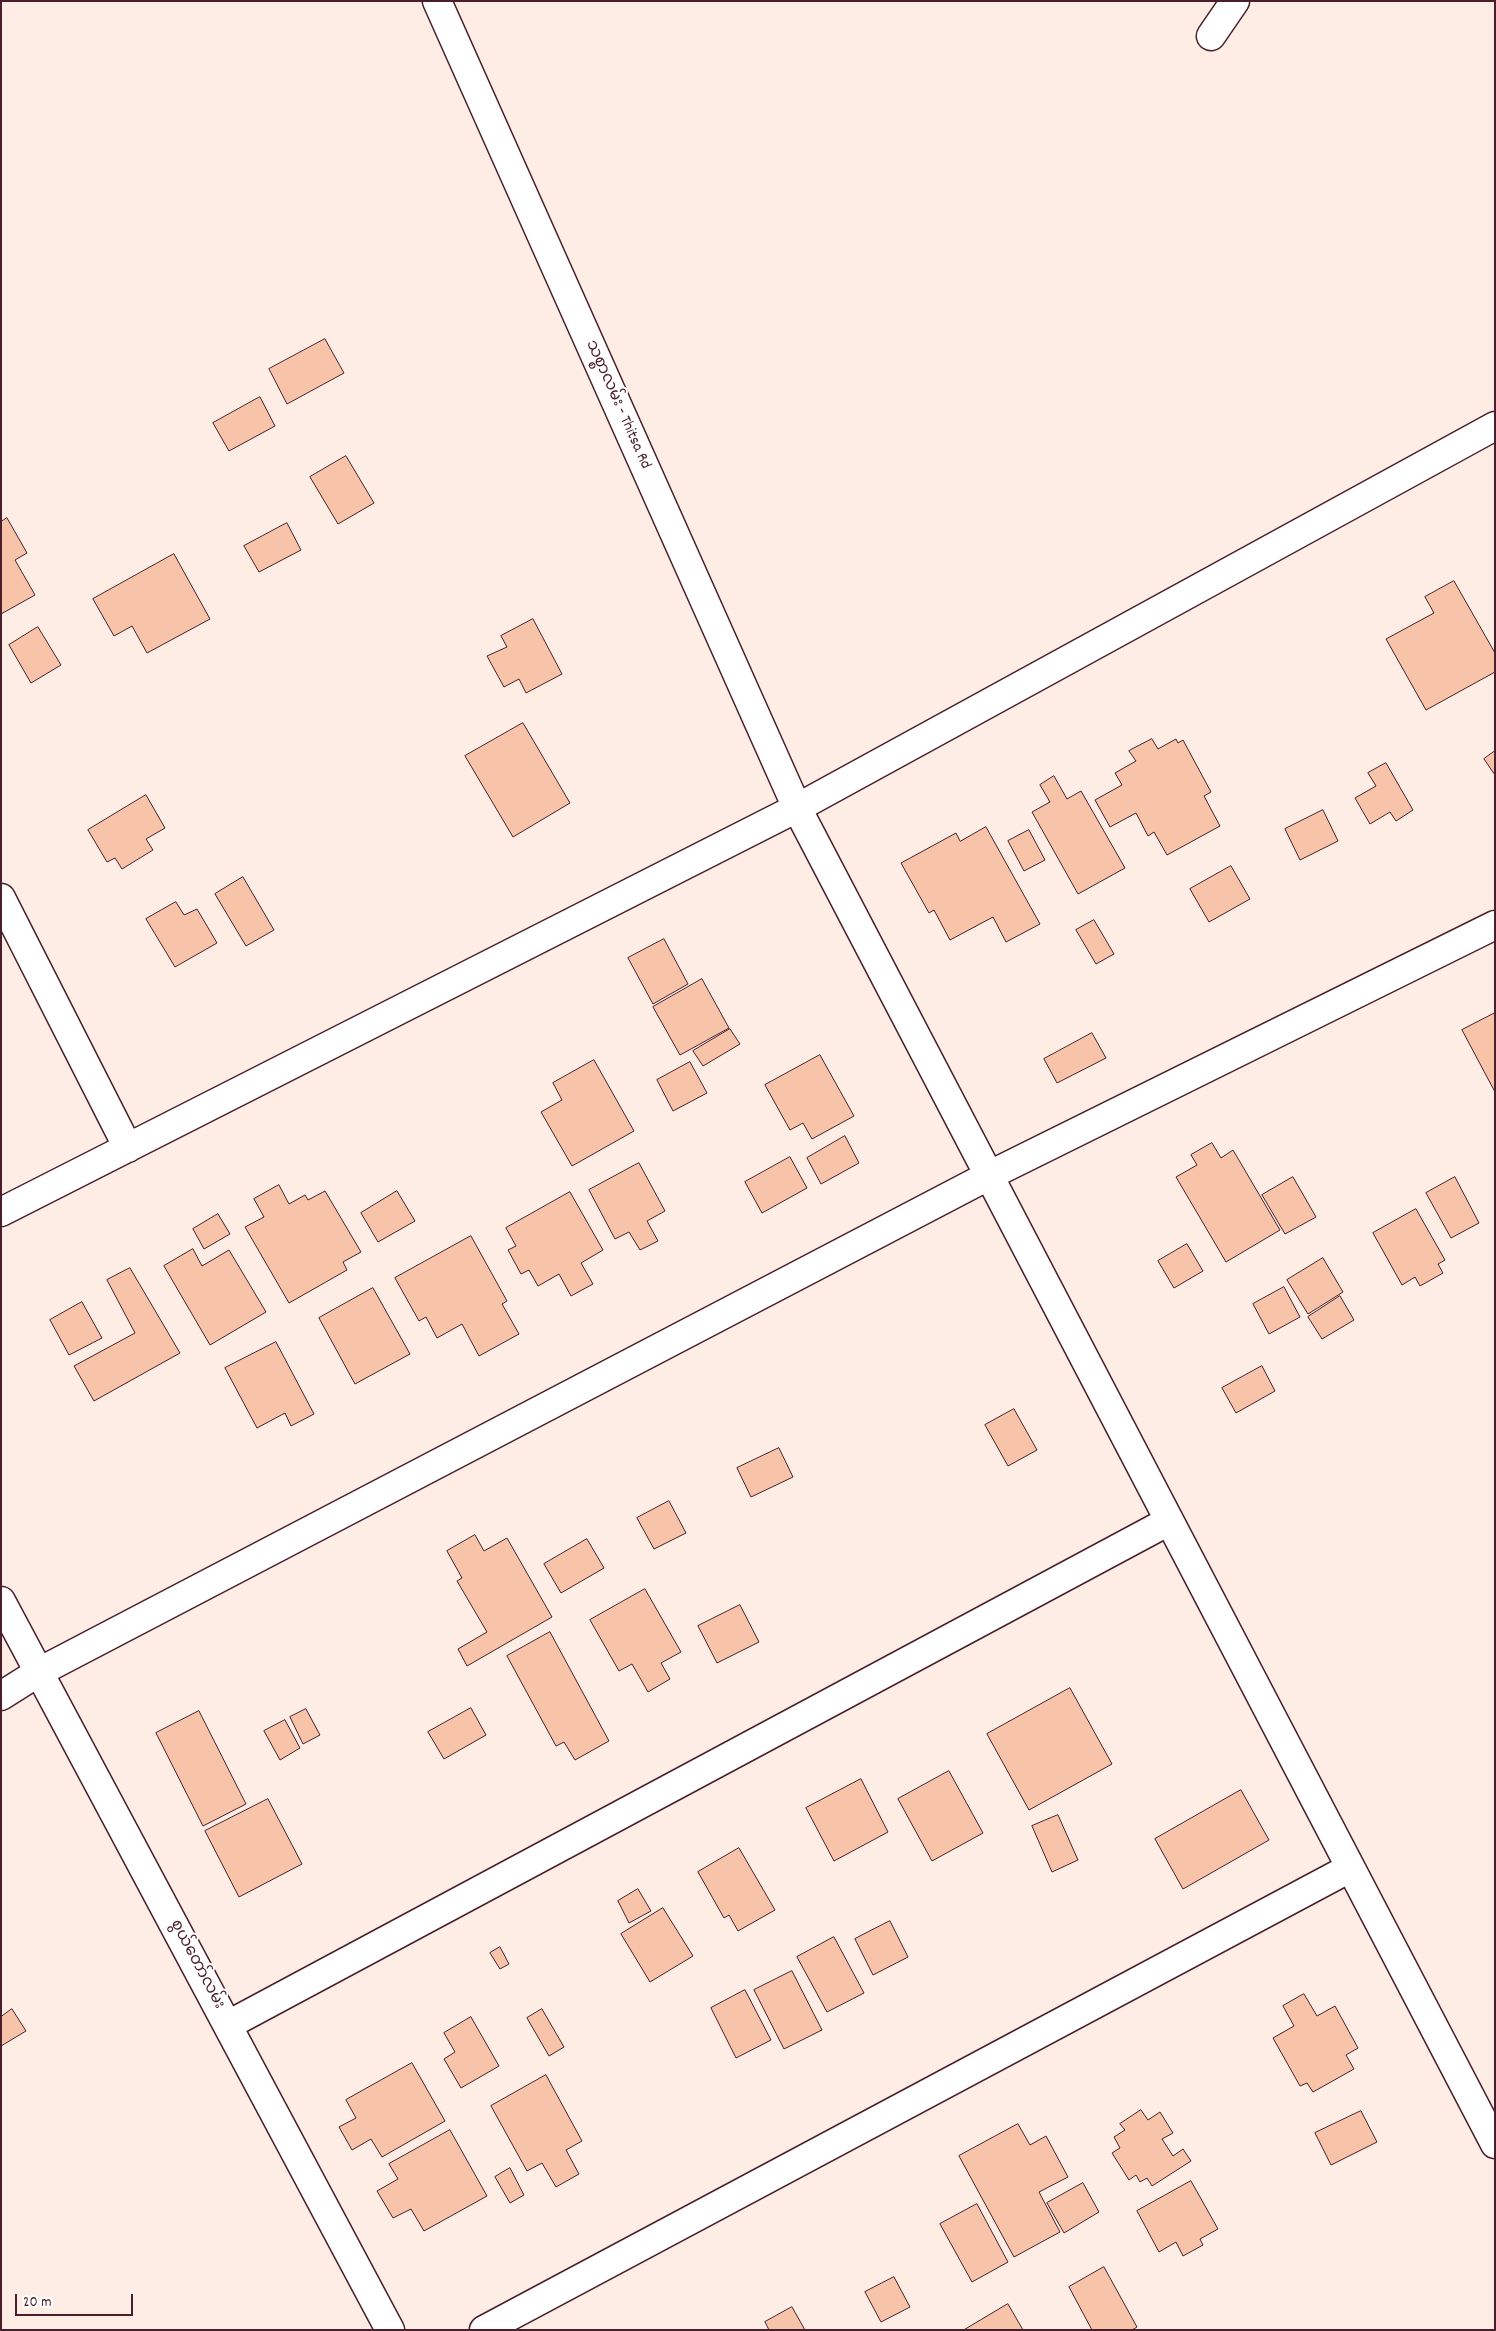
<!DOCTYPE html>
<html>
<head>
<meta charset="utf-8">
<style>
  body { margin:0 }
  #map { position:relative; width:1496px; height:2331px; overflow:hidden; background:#fdede5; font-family:Dekko,sans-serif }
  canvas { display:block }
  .frame { position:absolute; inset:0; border:2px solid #4a1f2b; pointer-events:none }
  .scale { position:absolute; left:15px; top:2294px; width:118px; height:22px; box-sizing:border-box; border:2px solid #4a1f2b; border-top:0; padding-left:6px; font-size:15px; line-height:18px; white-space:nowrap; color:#4a1f2b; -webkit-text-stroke:4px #fff; paint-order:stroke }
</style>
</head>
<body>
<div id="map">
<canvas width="1496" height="2331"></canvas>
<div class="frame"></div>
<div class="scale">20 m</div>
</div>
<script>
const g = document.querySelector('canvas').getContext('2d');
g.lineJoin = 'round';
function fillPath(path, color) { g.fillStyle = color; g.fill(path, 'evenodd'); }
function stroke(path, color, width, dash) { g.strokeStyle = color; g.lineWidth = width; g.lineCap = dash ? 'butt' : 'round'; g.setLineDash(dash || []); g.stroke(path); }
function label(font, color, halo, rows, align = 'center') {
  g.font = font + ' Dekko,"Noto Sans Myanmar",sans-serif'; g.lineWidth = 4; g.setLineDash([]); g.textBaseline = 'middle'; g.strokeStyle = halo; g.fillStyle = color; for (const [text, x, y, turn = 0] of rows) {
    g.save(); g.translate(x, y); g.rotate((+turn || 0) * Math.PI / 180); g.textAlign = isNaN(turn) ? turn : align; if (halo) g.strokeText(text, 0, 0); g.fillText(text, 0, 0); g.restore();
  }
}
const building = new Path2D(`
  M325 339 344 373 287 404 269 369Z
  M260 397 275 426 229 451 213 423Z
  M346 456 374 503 338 524 310 477Z
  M7 518 27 553 15 560 35 595 1 614V522Z
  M287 523 301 550 259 572 244 546Z
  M174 554 210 619 147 653 132 626 114 636 93 599Z
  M1454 581 1495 653V672L1426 710 1386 639 1434 613 1425 597Z
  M533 619 562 674 526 693 519 679 504 687 487 656 507 647 501 636Z
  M38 627 61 665 31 683 9 645Z
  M523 723 570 803 513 837 465 756Z
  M1152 739 1158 749 1176 739 1178 743 1183 740 1211 792 1204 796 1220 826 1167 855 1154 832 1148 836 1136 813 1110 827 1095 800 1122 785 1115 773 1136 761 1129 751Z
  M1495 751V775L1484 759Z
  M1386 763 1413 810 1396 821 1390 812 1370 824 1355 798 1376 786 1368 773Z
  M1054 776 1067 799 1081 791 1125 868 1078 894 1032 812 1050 802 1040 785Z
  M146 795 165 828 146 839 153 850 122 869 115 858 107 862 88 830Z
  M1323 810 1338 841 1300 860 1285 829Z
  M986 827 1040 924 1006 942 993 917 950 940 934 910 929 913 901 863 956 833 960 841Z
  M1029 830 1045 860 1024 871 1008 841Z
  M1231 866 1250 899 1209 922 1190 889Z
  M243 877 274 930 246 946 215 894Z
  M176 902 184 915 197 909 217 943 175 967 146 919Z
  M1094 920 1114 954 1096 964 1076 930Z
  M664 939 688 984 653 1004 628 958Z
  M702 979 729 1028 680 1055 653 1007Z
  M1495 1013V1092L1462 1030Z
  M730 1029 740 1044 703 1066 693 1051Z
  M1092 1033 1106 1058 1057 1083 1044 1059Z
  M820 1055 854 1116 812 1139 803 1123 790 1130 765 1085Z
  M594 1060 634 1131 572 1166 541 1112 562 1100 553 1083Z
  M690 1062 707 1093 673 1111 657 1080Z
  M845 1136 859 1163 821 1184 807 1158Z
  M1212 1143 1221 1158 1233 1150 1280 1230 1226 1262 1176 1177 1197 1165 1191 1155Z
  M790 1157 807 1188 762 1213 745 1182Z
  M639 1163 665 1211 647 1221 658 1241 640 1250 629 1232 615 1239 589 1190Z
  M1293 1177 1316 1217 1285 1234 1262 1195Z
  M1455 1177 1479 1223 1451 1238 1426 1193Z
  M279 1185 289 1204 305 1195 308 1200 325 1191 361 1252 343 1262 347 1270 289 1303 245 1227 264 1217 254 1199Z
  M397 1191 415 1221 378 1242 361 1213Z
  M570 1192 603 1250 581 1263 593 1284 571 1296 559 1274 538 1286 529 1270 521 1274 508 1250 516 1246 506 1228Z
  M1416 1209 1445 1260 1438 1264 1443 1273 1420 1286 1415 1277 1402 1285 1373 1233Z
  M218 1214 230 1234 204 1249 193 1229Z
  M471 1236 507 1301 502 1304 519 1334 479 1356 462 1324 437 1338 426 1317 419 1321 395 1278Z
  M1187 1244 1203 1271 1174 1288 1158 1261Z
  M193 1249 202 1266 229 1250 266 1312 210 1345 164 1266Z
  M1323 1258 1343 1292 1308 1314 1287 1280Z
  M130 1268 180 1353 94 1401 74 1366 135 1333 107 1280Z
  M1284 1287 1300 1317 1269 1334 1253 1304Z
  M373 1288 410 1354 355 1384 319 1318Z
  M1340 1296 1354 1320 1322 1339 1308 1317Z
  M82 1302 102 1338 69 1355 50 1320Z
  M276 1342 314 1414 291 1426 285 1413 257 1428 225 1368Z
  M1262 1366 1275 1391 1236 1413 1222 1388Z
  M1014 1409 1037 1450 1008 1466 985 1425Z
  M779 1448 793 1477 751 1497 737 1468Z
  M669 1501 686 1533 654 1549 637 1518Z
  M475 1535 484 1551 507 1538 552 1617 467 1666 458 1649 487 1632 457 1581 462 1578 447 1551Z
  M587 1539 604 1568 561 1593 544 1564Z
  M645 1589 681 1652 661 1663 670 1679 648 1692 632 1664 619 1671 590 1620Z
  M740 1605 759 1642 717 1663 698 1626Z
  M550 1632 609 1741 575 1760 564 1742 556 1746 507 1656Z
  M1070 1688 1112 1764 1029 1810 987 1734Z
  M471 1708 486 1735 444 1759 428 1732Z
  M306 1709 320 1735 303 1744 290 1717Z
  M199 1711 246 1804 203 1826 156 1733Z
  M285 1720 300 1748 280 1760 264 1731Z
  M949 1771 983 1833 932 1861 898 1799Z
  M861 1779 888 1832 834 1861 806 1808Z
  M1241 1790 1269 1840 1183 1889 1155 1839Z
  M268 1799 302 1864 239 1897 205 1831Z
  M1058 1815 1078 1860 1052 1872 1032 1826Z
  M739 1848 775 1910 738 1931 729 1915 724 1918 698 1872Z
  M638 1889 651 1911 629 1923 618 1901Z
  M663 1908 693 1956 650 1982 621 1934Z
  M890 1921 908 1957 873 1975 855 1939Z
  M834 1937 864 1993 827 2012 797 1957Z
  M500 1947 509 1964 500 1969 490 1953Z
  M792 1971 822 2030 784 2049 754 1990Z
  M745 1990 771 2040 736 2058 711 2008Z
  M1304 1994 1317 2016 1335 2006 1358 2048 1346 2055 1354 2069 1313 2092 1307 2083 1300 2086 1273 2038 1294 2026 1283 2006Z
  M12 2009 26 2031 1 2046V2017Z
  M542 2009 564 2047 549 2056 527 2018Z
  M471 2017 499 2066 461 2088 444 2059 455 2052 444 2033Z
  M412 2063 445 2121 382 2157 371 2139 352 2150 339 2127 356 2118 346 2100Z
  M546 2075 582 2141 566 2150 579 2174 556 2187 542 2163 527 2171 491 2106Z
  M1141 2110 1148 2120 1160 2112 1173 2133 1162 2139 1173 2156 1183 2149 1191 2161 1152 2186 1147 2178 1140 2182 1136 2175 1129 2180 1112 2153 1120 2148 1114 2137 1125 2130 1120 2124Z
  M1361 2111 1377 2142 1331 2165 1315 2133Z
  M1018 2124 1030 2145 1046 2136 1068 2177 1039 2192 1060 2232 1014 2257 959 2156Z
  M450 2130 487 2196 424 2231 411 2209 393 2218 377 2191 398 2179 389 2164Z
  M510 2168 524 2195 510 2203 495 2177Z
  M1191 2181 1218 2229 1200 2239 1203 2245 1183 2256 1176 2242 1159 2252 1137 2211Z
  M1083 2183 1099 2212 1064 2233 1047 2203Z
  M977 2204 1008 2262 972 2282 940 2224Z
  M1104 2267 1137 2327 1132 2330H1092L1069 2287Z
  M894 2277 910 2307 881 2322 865 2292Z
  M1008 2304 1023 2330H964Z
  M792 2307 805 2330H769L765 2322Z`);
fillPath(building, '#f8c4a9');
stroke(building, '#4a1f2b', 1);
const street = new Path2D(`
  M437 1 797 808 1495 2144
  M1211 36 1235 1
  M1 898 128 1148
  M1 1212 797 808 1495 426
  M1 1696 39 1672 988 1176 1495 925
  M228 2025 1169 1521
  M484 2330 1350 1868`);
const secondary = new Path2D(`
  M1 1601 390 2330`);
stroke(street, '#4a1f2b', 31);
stroke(secondary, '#4a1f2b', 31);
stroke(street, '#fff', 28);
stroke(secondary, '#fff', 28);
label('16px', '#4a1f2b', '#fff', [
  ["သစ္စာလမ်း - Thitsa Rd",617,405,66],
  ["စွယ်တော်လမ်း",196,1965,62]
]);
</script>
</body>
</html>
